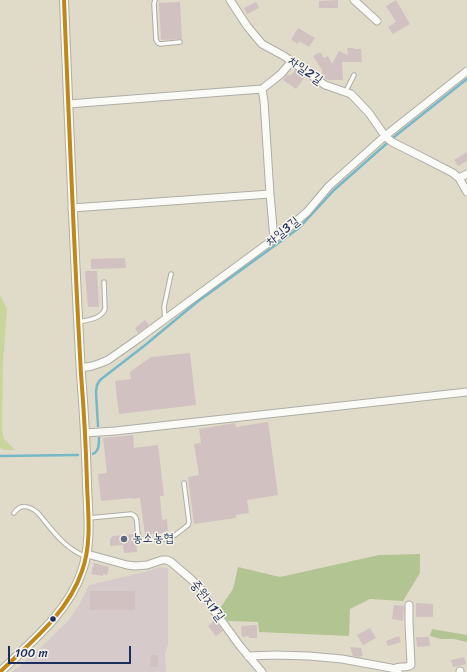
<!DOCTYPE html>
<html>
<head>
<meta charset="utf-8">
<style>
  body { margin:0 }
  #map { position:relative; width:467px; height:672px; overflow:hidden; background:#e0dbc9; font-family:Sriracha,sans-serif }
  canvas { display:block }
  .scale { position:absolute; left:8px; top:646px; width:123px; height:18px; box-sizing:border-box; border:2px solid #1b2f5e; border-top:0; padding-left:5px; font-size:12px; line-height:14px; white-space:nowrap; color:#1b2f5e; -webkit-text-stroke:3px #f7f3e8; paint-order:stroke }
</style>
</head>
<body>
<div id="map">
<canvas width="467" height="672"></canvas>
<div class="scale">100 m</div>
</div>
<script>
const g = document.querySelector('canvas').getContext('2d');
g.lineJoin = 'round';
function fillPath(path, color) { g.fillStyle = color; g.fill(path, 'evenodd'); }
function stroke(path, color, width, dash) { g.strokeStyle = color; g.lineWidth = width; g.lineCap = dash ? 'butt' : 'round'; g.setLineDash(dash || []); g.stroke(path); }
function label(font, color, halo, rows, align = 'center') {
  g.font = font + ' Sriracha,"Poor Story",sans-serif'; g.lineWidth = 3; g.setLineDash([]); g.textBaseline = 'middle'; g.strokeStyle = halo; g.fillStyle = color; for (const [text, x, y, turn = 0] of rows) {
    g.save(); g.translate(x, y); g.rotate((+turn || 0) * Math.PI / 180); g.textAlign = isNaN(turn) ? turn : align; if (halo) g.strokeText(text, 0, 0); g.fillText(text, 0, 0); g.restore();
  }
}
fillPath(new Path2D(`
  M160 567 168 568V645L165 653 166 672H11L19 667 37 649 38 650 68 621 79 605 89 585 144 572Z`), '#d7cacb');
fillPath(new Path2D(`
  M0 295 7 309 3 364 2 429 4 439 15 450H5L0 448Z`), '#c8d59b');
fillPath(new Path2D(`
  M420 554V573L403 601 370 599 350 609 349 636 259 632 258 622 228 621 218 611 233 589 238 567 280 577 379 555Z
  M432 629 467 635V642L454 639H441L430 636Z`), '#b3c493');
stroke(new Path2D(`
  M98 426 96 392 97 385 100 380 144 346 197 302 299 228 334 190 394 137 467 79
  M93 454C99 451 99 445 99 438
  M0 456 78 455`), '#76b7c8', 2.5);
fillPath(new Path2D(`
  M338 0V8H319V1Z
  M396 0 410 24 393 34 388 27 396 22 386 6Z
  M180 2 182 39 161 40 159 3Z
  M256 2 259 8 247 14 244 8Z
  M298 28 315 38 309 47 299 41 298 44 292 40V38Z
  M347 48H354V49H361L362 62H342L343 80H328L322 77V70L313 56 318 53H321L324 58 328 56 332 64 339 51 348 55Z
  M295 70 305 77 296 89 283 80 288 74 290 76Z
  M467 152V161L458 166 454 160Z
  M125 258 126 268 91 269V259Z
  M85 271H97L99 307H88Z
  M145 320 149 325 138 333 135 328Z
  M190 353 196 405 119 414 115 381 131 379 130 372 151 357Z
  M268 422 278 495 247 500 249 513 236 515V518L194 524 188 477 199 475 194 444 201 443 199 429 235 423 236 427Z
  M133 435 134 448 158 445 164 496H160L162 520 167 519 168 532 145 535 140 498 132 499V498L101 501 98 474 107 473 103 438Z
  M135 534 136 538 137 552 124 553 123 545 110 546V539L113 536Z
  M94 563 109 567 107 575 103 574V576L91 574Z
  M90 591H135V610H90Z
  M416 603 433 604V617H416Z
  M394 605 404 606 403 621 392 619Z
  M215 620 223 631 216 636 208 626Z
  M257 625V638H249V636L242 637 241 626Z
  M370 628 376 638 363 645 357 635Z
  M399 636 401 642 388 646 386 641Z
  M416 637H429L430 646 417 647Z
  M350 647 361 648 363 656 360 657 353 656Z
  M151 655H158V667H150Z
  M464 657 466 664 453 667 451 660Z`), '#d1c1c1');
const service = new Path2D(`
  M155 0 154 4 156 40 158 43 160 44 180 42
  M346 91 354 75
  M165 320 164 307 171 274
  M78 322C88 320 101 319 105 309L104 282
  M14 513C21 503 30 506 38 513 53 531 63 547 86 557
  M89 518 131 514C142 517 133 533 141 539 144 541 165 539 169 538 175 536 183 529 188 525L189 522 184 483`);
const minor = new Path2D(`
  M230 0 247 26 262 44 284 56 325 85 351 94 369 113 385 136 392 142 420 156 453 173 459 178 467 192
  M354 0 377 21
  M262 89 264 101 270 194 274 239
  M68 104 262 89 281 74 292 61
  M459 178 467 174
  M72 208 270 194
  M81 368 92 366 101 363 108 360 138 339 286 230 307 212 329 186 385 136 467 71
  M85 433 115 431 467 392
  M87 554 127 565 135 566 147 565 162 560H167L171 562 192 580 200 588 205 595 212 608 221 620 240 646 262 672
  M248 656 275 655 309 656 342 659 391 668 394 669 398 672
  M394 669C399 665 406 669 411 665L409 622V605
  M460 671V672`);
const tertiary = new Path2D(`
  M0 672C31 642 68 613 82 571 92 543 88 513 87 484 86 447 84 411 81 374 74 250 69 125 64 0`);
stroke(service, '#aeada6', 5.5);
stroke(minor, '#aeada6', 9);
stroke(tertiary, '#aeada6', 10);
stroke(service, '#fafaf7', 3.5);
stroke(minor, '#fafaf7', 7);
stroke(tertiary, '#fafaf7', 8);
stroke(new Path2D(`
  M0 672C31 642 68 613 82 571 92 543 88 513 87 484 86 447 84 411 81 374 74 250 69 125 64 0`), '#c08818', 4);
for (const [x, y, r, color] of [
  [124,539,4,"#606b83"],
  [53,619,3.5,"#1b2f5e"]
]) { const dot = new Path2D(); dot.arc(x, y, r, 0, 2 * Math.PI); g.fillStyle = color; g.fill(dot); stroke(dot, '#f7f3e8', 1.5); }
label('13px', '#1b2f5e', '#f7f3e8', [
  ["차일2길",305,71,35],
  ["차일3길",283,232,-39],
  ["중원지1길",207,601,53]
]);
label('13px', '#1b2f5e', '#f7f3e8', [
  ["농소농협",132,539]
], 'left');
</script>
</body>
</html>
